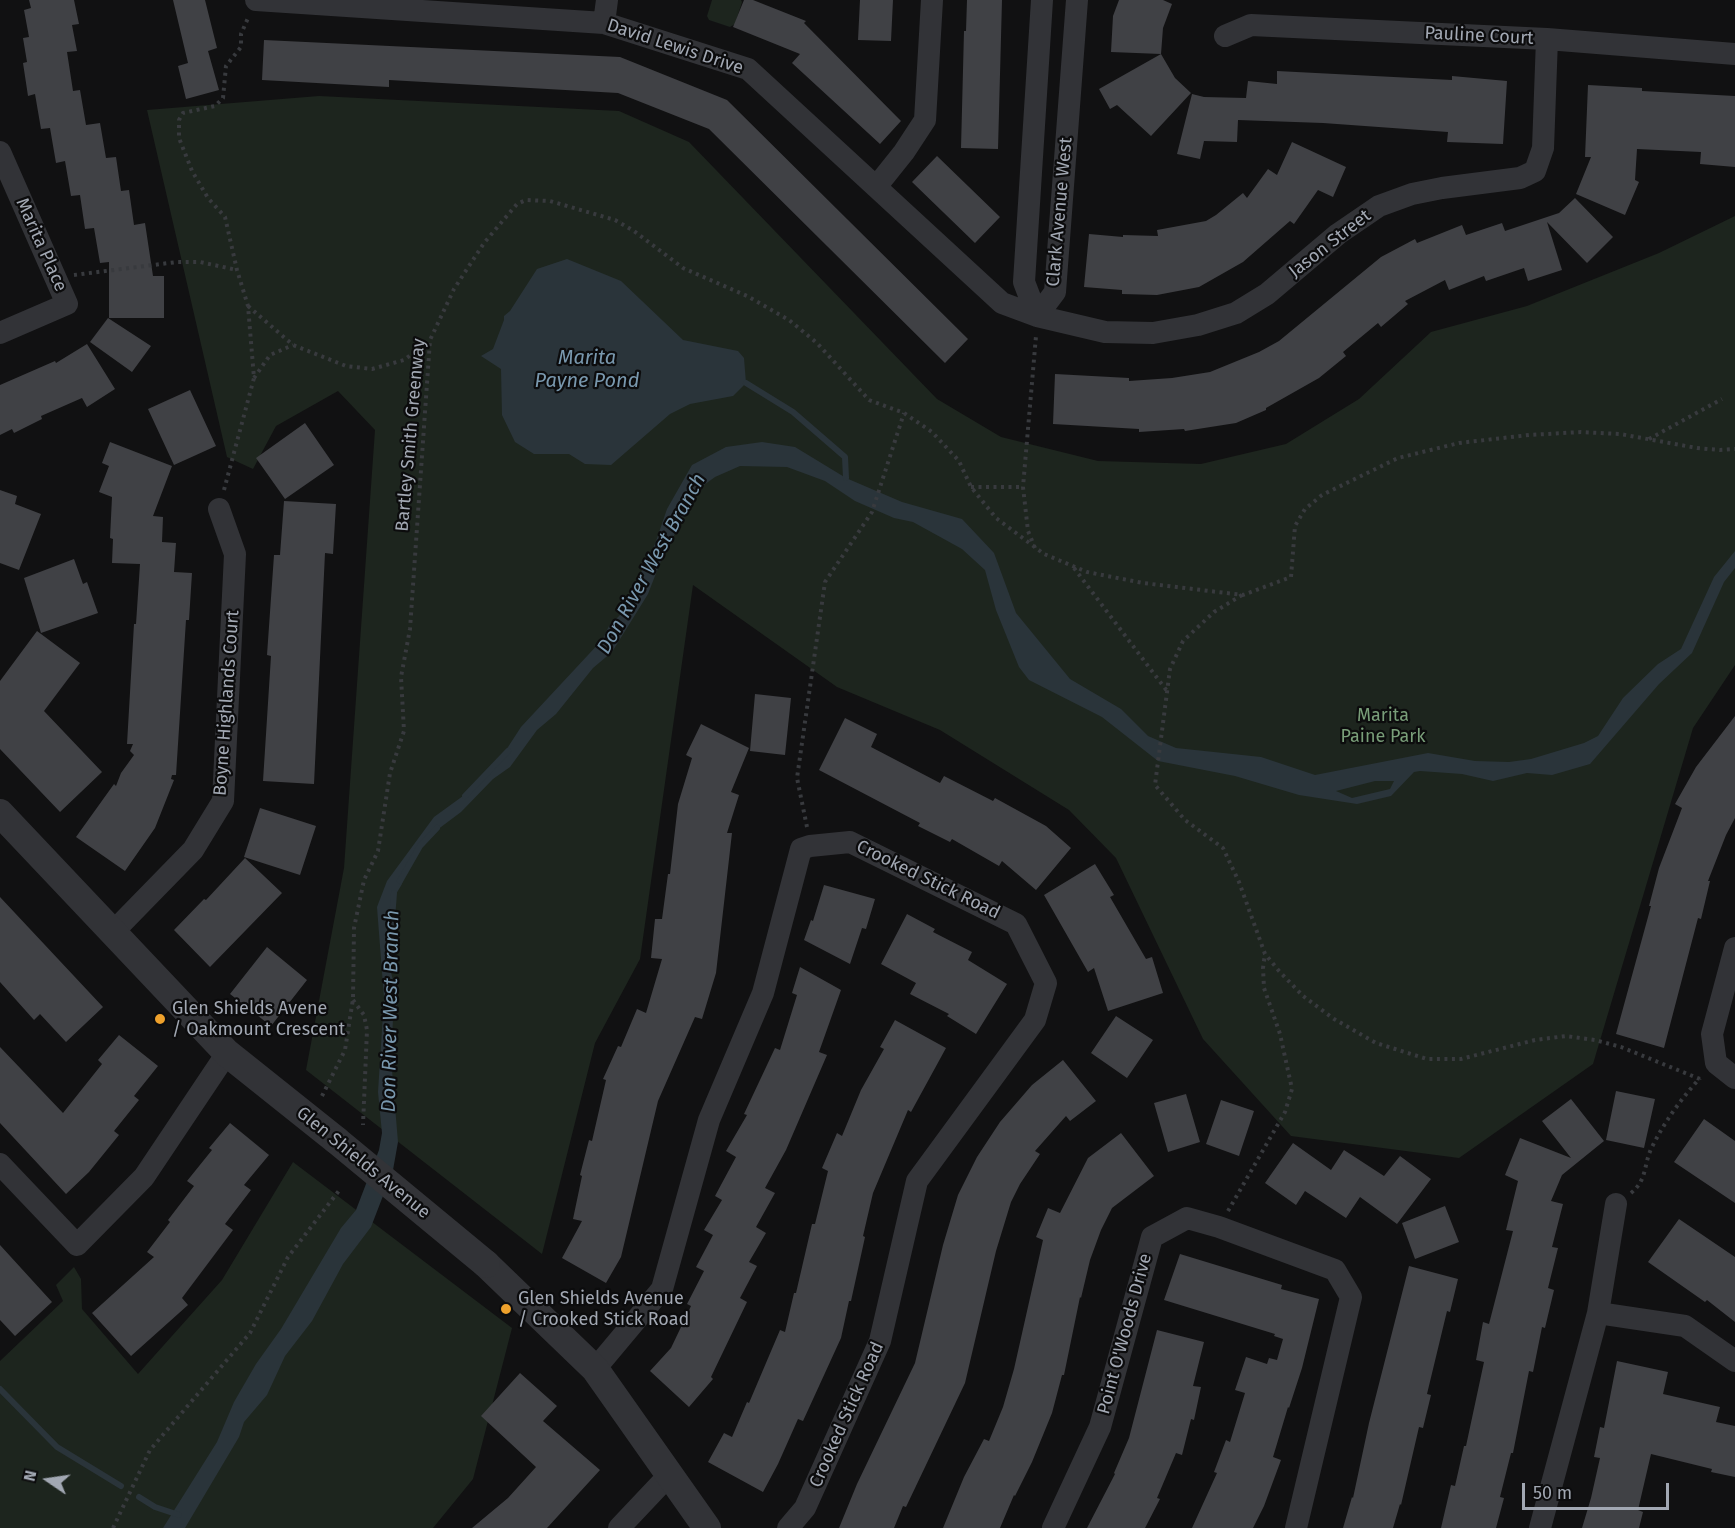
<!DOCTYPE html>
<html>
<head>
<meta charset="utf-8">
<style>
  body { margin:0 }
  #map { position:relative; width:1735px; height:1528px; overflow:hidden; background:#111112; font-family:"Fira Sans",sans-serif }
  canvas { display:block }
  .north { position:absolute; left:18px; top:1450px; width:60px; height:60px; -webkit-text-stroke:4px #0c0c0d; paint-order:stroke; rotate:283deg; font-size:16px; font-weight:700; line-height:24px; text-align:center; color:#a2a8b3 }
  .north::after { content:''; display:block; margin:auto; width:21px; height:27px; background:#a2a8b3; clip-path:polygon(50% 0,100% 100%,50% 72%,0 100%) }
  .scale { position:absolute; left:1522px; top:1483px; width:147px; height:27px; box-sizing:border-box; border:3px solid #a2a8b3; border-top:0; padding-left:8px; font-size:18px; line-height:21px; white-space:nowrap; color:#a2a8b3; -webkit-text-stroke:4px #0c0c0d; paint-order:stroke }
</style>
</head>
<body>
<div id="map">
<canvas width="1735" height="1528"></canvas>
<div class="north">N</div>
<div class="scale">50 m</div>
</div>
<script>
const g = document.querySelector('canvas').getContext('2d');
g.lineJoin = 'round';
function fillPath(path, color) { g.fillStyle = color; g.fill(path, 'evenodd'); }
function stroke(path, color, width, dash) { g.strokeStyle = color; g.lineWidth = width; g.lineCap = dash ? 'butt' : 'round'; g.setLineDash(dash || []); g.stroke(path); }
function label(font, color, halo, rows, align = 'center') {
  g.font = font + ' "Fira Sans",sans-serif'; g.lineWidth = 4.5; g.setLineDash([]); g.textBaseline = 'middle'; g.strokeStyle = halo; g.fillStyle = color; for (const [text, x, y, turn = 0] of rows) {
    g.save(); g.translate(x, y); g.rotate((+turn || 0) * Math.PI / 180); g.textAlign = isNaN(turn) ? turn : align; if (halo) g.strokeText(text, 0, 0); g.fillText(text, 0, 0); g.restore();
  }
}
fillPath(new Path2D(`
  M712 0H741L742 2 735 24 730 27 709 20 707 16Z
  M319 96 619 111 689 142 937 399 1001 437 1098 461 1201 464 1286 444 1359 399 1431 332 1527 306 1659 253 1735 216V665L1693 728 1593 1064 1459 1158 1291 1136 1203 1039 1116 858 1069 810 940 730 837 687 693 585 640 959 595 1043 542 1254 306 1070 344 868 375 430 338 391 276 426 253 469 227 457 147 110Z
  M293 1162 512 1328 473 1479 433 1528H0V1361L63 1301 56 1285 74 1267 81 1279 82 1309 138 1374 222 1280Z`), '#1d251e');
fillPath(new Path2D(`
  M567 259 621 281 683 340 738 351 744 358 746 383 733 396 690 404 670 414 611 465 585 464 569 454H534L515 442 502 415 501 369 481 356 493 349 504 320V316L510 311 537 269Z
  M762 442 795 447 846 478 902 502 962 519 994 553 1016 613 1070 679 1121 709 1148 736 1176 748 1261 757 1315 775 1428 753 1475 761 1509 762 1531 759 1584 743 1598 736 1623 698 1658 664 1681 649 1714 577 1735 551V568L1724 582 1692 653 1659 684 1590 764 1552 775 1527 773 1493 781 1462 774 1420 771 1414 772 1391 796 1357 804 1299 795 1235 776 1158 761 1102 717 1029 680 1019 667 996 610 985 570 962 549 913 522 894 518 855 501 825 481 787 467 740 466 715 477 697 490 660 563 648 594 612 652 593 668 556 714 537 730 510 767 493 779 461 812 429 836 405 871 402 884 393 899 387 928 390 968 398 1002 393 1019 391 1058 398 1142 393 1170 371 1227 343 1264 312 1321 285 1356 267 1395 244 1422 239 1437 185 1528H163L217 1442 234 1402 256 1364 281 1329 341 1228 356 1210 379 1150 382 1133 378 1092 384 998 377 907 387 881 434 817 474 788 497 764 521 727 602 640 609 626 620 615 655 544 667 509 692 465 726 447ZM1375 781H1394L1390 789 1352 798 1336 791Z`), '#2a343a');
stroke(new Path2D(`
  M746 383 793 412 845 457 846 478
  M465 796 508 751
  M400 881 420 846 437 828
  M389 957 394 893
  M0 1389 57 1447 121 1486
  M139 1497 155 1507 179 1515`), '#2a343a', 6);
fillPath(new Path2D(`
  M29 0H74L79 24 72 25 77 51 67 52 73 91 80 90 86 125 100 123 106 158 116 157 121 191 129 190 134 225 145 223 153 276H164V318H109V262L100 263 94 228 85 229 80 195 71 196 65 161 56 163 50 128 41 129 35 94 28 96 23 63 27 62 23 38 29 37 24 10 31 8Z
  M173 0H205L217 48 208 51 219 90 186 99 178 66 188 63Z
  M744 0H753L806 21 804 23 901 121 880 144 792 63 800 54 733 27Z
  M860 0H893L891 41 858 40Z
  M967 0H1002L998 149 961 148 964 31H966Z
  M1119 0H1163L1172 4 1163 28 1161 54 1111 52 1113 16Z
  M264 40 620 57 727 100 968 339 945 363 709 129 618 93 389 80V87L262 80Z
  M1161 54 1175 78 1191 93 1151 136 1117 105 1110 109 1099 89Z
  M1277 71 1452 80V76L1507 81 1503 144 1447 142 1448 132 1323 123 1238 120 1237 142 1204 141 1200 159 1177 154 1192 94 1204 97 1246 98 1248 81 1277 84Z
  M1588 85 1642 88V91L1735 96V167L1700 164 1701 152 1637 149 1635 180 1639 182 1625 215 1576 194 1591 157H1585Z
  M1292 142 1346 167 1333 197 1318 190 1294 224 1290 221 1243 262 1199 287 1157 295 1122 294V290L1084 287 1089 234 1123 237V235L1158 236 1157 230 1206 221 1216 215 1243 193 1247 198 1268 169 1277 175Z
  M937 156 1000 217 975 243 912 182Z
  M1575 198 1613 237 1587 263 1547 222 1562 270 1528 281 1524 268 1486 281 1484 276 1449 290 1445 280 1405 301 1408 304 1381 327 1378 323 1343 352 1346 356 1319 378 1266 408V410L1236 423 1185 431 1184 429 1139 432V429L1053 424 1055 374 1129 378V381L1172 378 1210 372 1259 352 1279 341 1381 257 1415 239 1417 243 1462 225 1466 235 1502 223 1505 231 1559 213Z
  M108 318 151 346 132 372 90 342Z
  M87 344 115 389 87 407 82 398 41 416 42 419 14 433 12 429 0 435V385L55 361 56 363Z
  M190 390 216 446 174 465 148 409Z
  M305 423 334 465 285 499 256 458Z
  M110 442 172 466 153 516 163 517 162 542 176 543 174 572 192 573 189 620H186L176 775H172L171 779 174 780 155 828 125 871 76 837 114 784 116 786 121 773 134 755 130 751 133 744H127L134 624H136L140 564 112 563 113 539 110 538 112 497 99 492 109 466 102 463Z
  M0 490 17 496 15 504 41 514 19 570 0 563Z
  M284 501 336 504 333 554 325 553 314 784 263 781 271 656 267 655 274 555H280Z
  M74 559 83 584 87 582 98 613 41 633 24 578Z
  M37 631 80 663 44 711 102 772 60 812 0 749V681Z
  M755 694 791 698 785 755 750 751Z
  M1735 716V818L1726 835 1708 881H1710L1701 919 1698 918 1664 1048 1616 1034 1651 906H1649L1659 868 1682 808 1675 804 1696 767Z
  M845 718 877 734 871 747 940 783 944 776 993 801 995 798 1046 826 1071 848 1036 890 1002 861 999 866 952 839 950 842 918 826 920 823 819 770Z
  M701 724 749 748 731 792 739 795 727 833H732L716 973 702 1019 695 1017 658 1101 621 1257 606 1283 562 1258 582 1221 573 1219 582 1176 580 1175 589 1140 592 1141 606 1080 603 1079 618 1046 621 1047 637 1009 646 1013 662 959 651 958 655 919H662L668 874H670L678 804 692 758 686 755Z
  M260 808 316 826 300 875 244 857Z
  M245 858 282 893 210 967 174 930 204 899 206 900Z
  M1095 864 1114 895 1110 897 1146 959 1152 957 1163 993 1108 1011 1094 968 1088 972 1044 895Z
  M824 885 875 899 866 929 862 928 850 964 804 940 811 920 813 921Z
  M0 897 103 1007 66 1042 40 1014 34 1020 0 982Z
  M907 914 935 929 933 932 972 952 968 960 1007 984 976 1034 947 1016 949 1014 910 994 916 983 881 964Z
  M267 947 307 980 271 1026 230 994Z
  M800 967 841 990 819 1052 827 1055 786 1150 765 1188 775 1193 756 1227 766 1233 749 1262 757 1266 740 1298 747 1302 711 1377 713 1379 689 1407 650 1371 671 1348 691 1306 687 1304 704 1271 696 1267 713 1235 704 1230 722 1200 715 1196 736 1157 726 1151 747 1115 744 1114 775 1048 780 1050 797 995 792 993Z
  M1116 1016 1153 1040 1127 1078 1091 1053Z
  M895 1020 946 1048 911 1112 908 1110 873 1193 863 1236 865 1237 851 1301H849L841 1338 803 1421 798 1419 778 1464 763 1492 708 1462 724 1433 732 1437 747 1402 749 1403 780 1330 785 1332 794 1293H796L812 1224H815L828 1171 822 1168 837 1133 842 1136 861 1090 884 1049 880 1047Z
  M119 1035 158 1066 134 1096 139 1100 114 1131 119 1135 89 1172 66 1194 0 1123V1047L63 1113 102 1064 98 1060Z
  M1063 1060 1096 1101 1070 1121 1066 1116 1035 1151 1040 1154 1020 1184 1011 1202 996 1251 965 1383 906 1507 903 1506 894 1528H839L857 1484 915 1363 943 1245 958 1195 977 1157 1000 1122 1032 1085Z
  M1616 1091 1655 1099 1644 1148 1606 1140Z
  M1186 1094 1200 1142 1168 1152 1154 1103Z
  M1571 1099 1604 1141 1562 1175 1551 1201 1563 1204 1552 1247 1558 1248 1548 1288 1554 1290 1545 1328 1542 1327 1533 1372 1529 1371 1513 1453H1511L1500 1497 1504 1498 1496 1528H1441L1451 1485 1455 1486 1464 1446H1466L1484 1362 1476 1360 1483 1322 1489 1324 1513 1231 1506 1230 1518 1181 1505 1175 1520 1138 1571 1158 1542 1121Z
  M1221 1100 1254 1111 1239 1156 1206 1144Z
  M1704 1119 1735 1141V1203L1674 1162Z
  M230 1123 269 1155 244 1185 251 1190 225 1224 233 1230 182 1298 188 1305 131 1356 92 1313 154 1257 147 1252 170 1222 168 1220 194 1186 187 1181 212 1150 209 1148Z
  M1121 1133 1154 1176 1112 1208 1101 1230 1090 1260 1081 1298 1080 1297 1064 1375H1062L1052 1413 1032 1462 1015 1496 1014 1495 1000 1528H943L964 1477 984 1439 989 1441 1003 1407 1014 1369 1043 1240 1036 1237 1048 1208 1060 1213 1088 1158Z
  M1293 1143 1331 1170 1344 1150 1384 1176 1400 1156 1431 1179 1397 1224 1360 1197 1346 1218 1305 1191 1296 1205 1265 1183Z
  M1445 1206 1459 1242 1415 1259 1402 1223Z
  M1679 1219 1735 1257V1322L1707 1300 1705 1302 1648 1262Z
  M0 1245 52 1302 15 1336 0 1320Z
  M1180 1254 1282 1285 1281 1289 1319 1299 1302 1368 1289 1408 1288 1407 1273 1457 1281 1460 1264 1506 1253 1528H1192L1217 1473 1214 1472 1226 1440 1230 1442 1245 1393 1235 1390 1246 1357 1267 1364 1269 1358 1277 1360 1283 1339 1274 1336 1275 1334 1164 1300Z
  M1409 1266 1458 1279 1450 1312 1447 1311 1427 1394 1431 1395 1423 1428 1419 1427 1401 1505 1400 1504 1393 1528H1343L1352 1497 1353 1498 1369 1423Z
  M1157 1330 1204 1342 1193 1386 1201 1387 1194 1420 1191 1419 1182 1455 1176 1453 1157 1498 1160 1499 1145 1528H1087L1115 1474 1114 1473 1129 1438Z
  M1617 1361 1668 1372 1663 1394 1720 1407 1716 1422 1735 1426V1477L1711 1472 1712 1469 1651 1454 1638 1510 1643 1512 1639 1528H1582L1591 1498 1600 1458 1594 1457 1600 1427 1604 1428Z
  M520 1373 557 1406 543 1421 600 1470 547 1528H472L508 1498 536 1467 481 1416Z`), '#404145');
stroke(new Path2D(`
  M74 275 177 262H200L237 270
  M248 306 293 345 346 366 372 369 404 360 429 341
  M254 378 270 355 293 345
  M1649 439 1722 399
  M971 487H1023
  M224 490 254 378 248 306 237 270 225 217 208 198 192 171 179 138V120L183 113 215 106 223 98 226 66 241 47V34L248 18
  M1035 548 1028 531 1023 487 1036 336
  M1074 568 1167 691
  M1242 595 1214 612 1183 641 1170 669 1155 785 1185 820 1223 848 1239 882 1265 954 1279 971 1303 996 1334 1019 1376 1043 1427 1059H1461L1535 1040 1566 1036 1595 1040 1621 1047 1700 1079
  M807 827 797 778 825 582 872 512 904 413
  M353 1000 364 1015 367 1030 363 1125
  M322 1096 345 1050 353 999 354 928 364 880 378 851 390 773 404 731 401 677 410 629 430 340 454 289 484 243 517 204 526 200 550 201 615 220 634 231 683 268 747 296 789 320 817 343 869 400 904 413 932 432 959 461 971 487 996 518 1044 554 1087 572 1143 583 1243 595 1291 577 1295 526 1305 509 1322 495 1398 458 1459 443 1529 435 1581 432 1620 434 1697 448 1720 450 1735 449
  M1631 1193C1648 1179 1643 1165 1652 1147 1665 1121 1681 1099 1700 1078
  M1228 1211 1285 1112 1292 1089 1280 1034 1264 988 1263 968 1265 954
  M113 1528 150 1450 250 1333 288 1257 341 1188`), '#383a3e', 4, [3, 4.5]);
stroke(new Path2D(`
  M256 0 604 23 748 69 1002 303 1037 316 1105 332 1153 333 1198 325 1236 313 1267 294 1338 234 1379 206 1412 194 1442 188 1520 178 1535 171 1543 148 1547 39
  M604 23 607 0
  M1225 36 1251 25 1547 39 1735 54
  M0 152 67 304 0 333
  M876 187 904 152 925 120 932 0
  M1037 316 1055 292 1077 0
  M1037 316 1024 282 1042 0
  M113 932 193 850 223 801 235 554 219 509
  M1735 948 1712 1034 1716 1063 1735 1078
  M0 1164 77 1245 144 1177 227 1053
  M1598 1313 1616 1204
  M595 1369 662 1289 709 1120 763 993 801 849 810 846 850 842 1016 924 1046 983 1035 1020 917 1181 880 1341 805 1508 788 1528
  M619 1528 670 1474
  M1053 1528 1100 1427 1152 1237 1187 1218 1219 1227 1335 1270 1351 1297 1296 1528
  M1540 1528 1598 1313 1685 1326 1735 1361`), '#323337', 22);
stroke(new Path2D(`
  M0 813 227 1053 336 1140
  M486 1264 595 1369 707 1528`), '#323337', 28);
stroke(new Path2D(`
  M336 1140 486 1264`), '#323337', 28);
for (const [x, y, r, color] of [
  [160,1019,6,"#eea12c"],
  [506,1309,6,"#eea12c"]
]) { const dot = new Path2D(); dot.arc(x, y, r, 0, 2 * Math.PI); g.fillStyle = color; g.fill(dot); stroke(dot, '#0c0c0d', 2); }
label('18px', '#a2a8b3', '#0c0c0d', [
  ["Pauline Court",1479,36,3],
  ["David Lewis Drive",675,47,18],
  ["Clark Avenue West",1060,212,-85],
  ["Jason Street",1330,244,-38],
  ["Marita Place",41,245,66],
  ["Bartley Smith Greenway",411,435,-85],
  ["Boyne Highlands Court",227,703,-86],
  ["Crooked Stick Road",928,880,26],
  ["Glen Shields Avenue",363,1163,39],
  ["Point O'Woods Drive",1125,1334,-75],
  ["Crooked Stick Road",847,1415,-66]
]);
label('18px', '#799e79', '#0c0c0d', [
  ["Marita",1383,716],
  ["Paine Park",1383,737]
]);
label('18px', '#a2a8b3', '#0c0c0d', [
  ["Glen Shields Avene",172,1009],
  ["/ Oakmount Crescent",172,1030],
  ["Glen Shields Avenue",518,1299],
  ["/ Crooked Stick Road",518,1320]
], 'left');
label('italic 20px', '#7998ae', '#0c0c0d', [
  ["Marita",587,358],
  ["Payne Pond",587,381],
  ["Don River West Branch",652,564,-61],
  ["Don River West Branch",391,1011,-89]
]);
</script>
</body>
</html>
